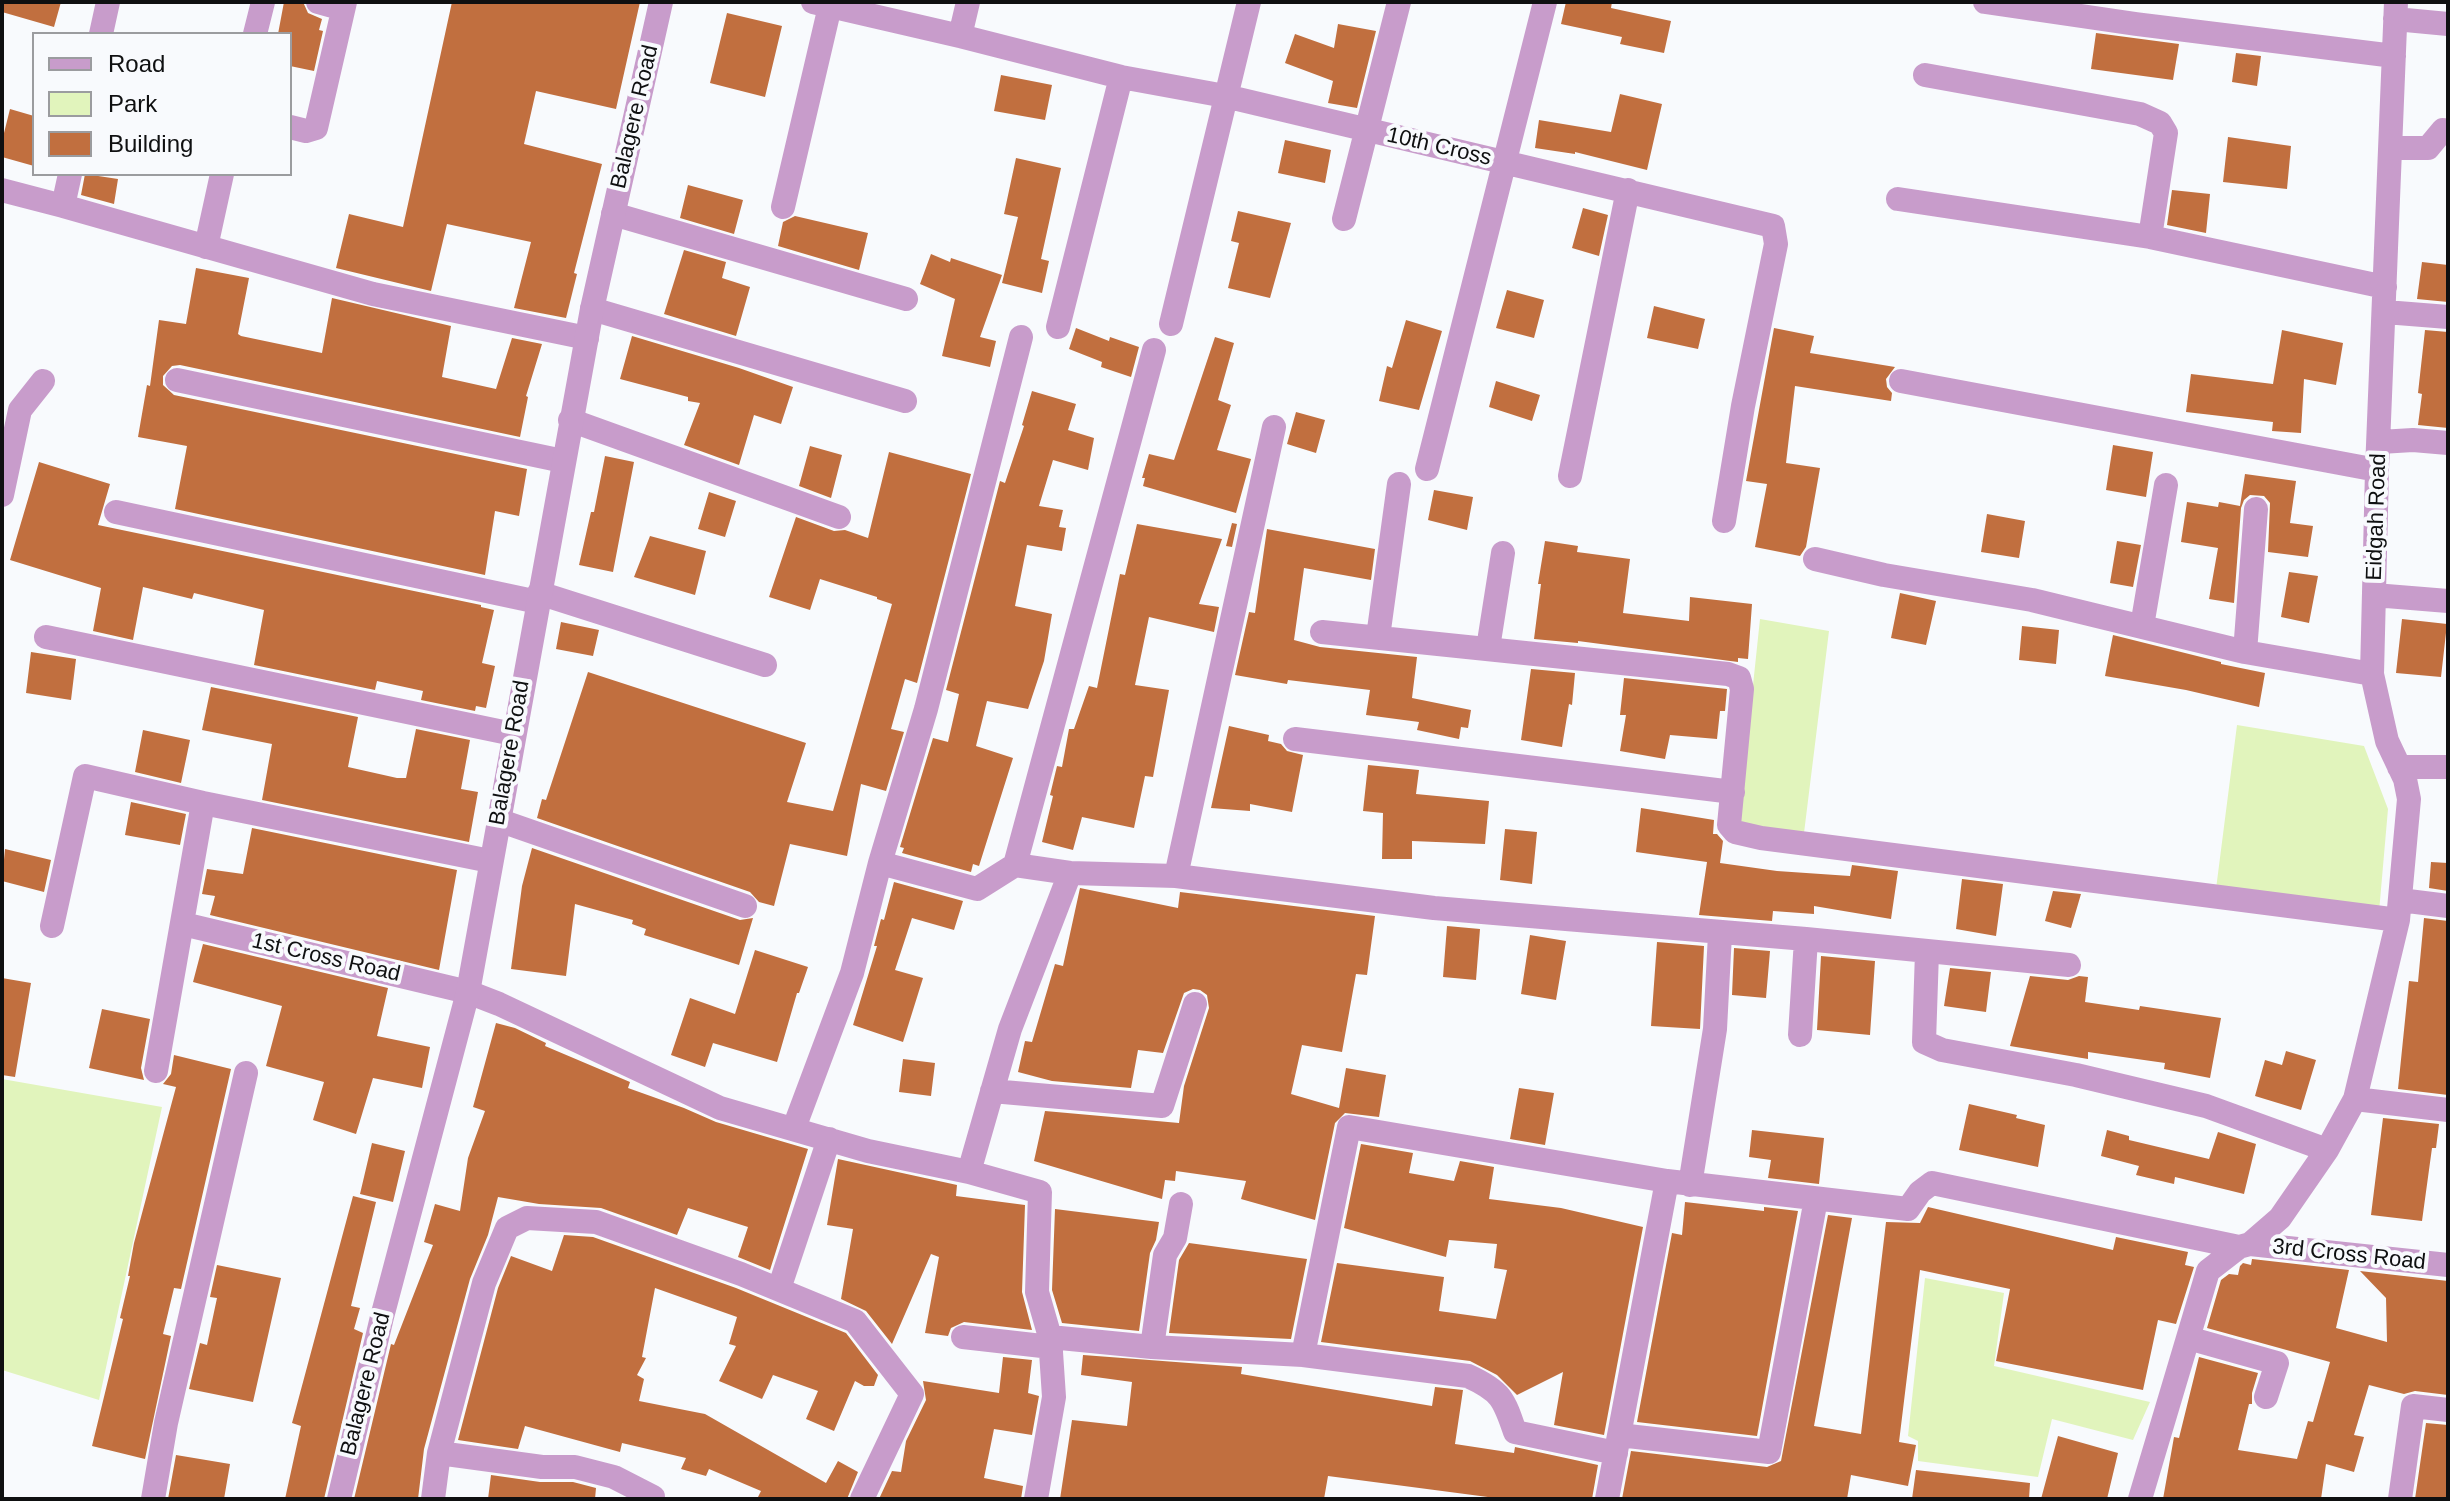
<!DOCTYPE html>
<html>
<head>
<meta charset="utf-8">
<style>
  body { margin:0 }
  #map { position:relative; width:2450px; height:1501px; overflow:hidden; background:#f8fafd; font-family:Helvetica,sans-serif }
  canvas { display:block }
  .frame { position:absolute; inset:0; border:4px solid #0f1011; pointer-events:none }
  .legend { position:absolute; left:32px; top:32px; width:260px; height:144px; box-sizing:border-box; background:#f8fafd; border:2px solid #9b9c9f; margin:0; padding:10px 14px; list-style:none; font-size:24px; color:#0f1011 }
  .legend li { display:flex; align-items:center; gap:16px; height:40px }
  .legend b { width:40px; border:2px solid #9b9c9f }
</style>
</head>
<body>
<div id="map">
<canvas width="2450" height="1501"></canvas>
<div class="frame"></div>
<ul class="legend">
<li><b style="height:10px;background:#c89ccb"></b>Road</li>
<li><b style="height:22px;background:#e1f4bc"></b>Park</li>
<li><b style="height:22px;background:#c16f3f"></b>Building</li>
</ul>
</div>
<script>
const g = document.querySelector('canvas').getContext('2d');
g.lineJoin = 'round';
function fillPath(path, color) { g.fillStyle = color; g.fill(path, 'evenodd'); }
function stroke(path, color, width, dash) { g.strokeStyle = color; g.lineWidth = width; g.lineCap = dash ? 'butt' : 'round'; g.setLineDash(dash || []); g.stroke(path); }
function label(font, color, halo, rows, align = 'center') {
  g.font = font + ' Helvetica,sans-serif'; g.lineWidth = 8; g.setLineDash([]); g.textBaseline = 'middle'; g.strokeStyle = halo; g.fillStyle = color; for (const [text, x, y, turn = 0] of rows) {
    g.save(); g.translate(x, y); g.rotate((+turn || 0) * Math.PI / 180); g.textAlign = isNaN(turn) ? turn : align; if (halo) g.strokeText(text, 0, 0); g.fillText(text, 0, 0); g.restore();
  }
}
fillPath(new Path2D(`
  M1760 619 1829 631 1804 833 1738 827Z
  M2237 725 2364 746 2388 809 2379 912 2216 889Z
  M2 1079 162 1107 99 1400 2 1370Z
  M1925 1278 2004 1293 1994 1366 2150 1402 2133 1440 2052 1419 2038 1477 1918 1461V1441L1908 1436Z`), '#e1f4bc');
fillPath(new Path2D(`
  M2 2H61L54 27 2 12Z
  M284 2H303L308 13 322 19 319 30 323 31 314 71 290 66V34H278Z
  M452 2H640L616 109 536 91 524 144 602 164 574 273 577 274 566 318 514 308 531 242 447 224 431 291 336 268 349 214 403 227Z
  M1566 2H1612L1611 8 1671 21 1664 53 1620 44 1622 37 1561 24Z
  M727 13 782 26 765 97 710 83Z
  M1338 24 1376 31 1357 108 1328 103 1333 81 1285 63 1295 34 1334 48Z
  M2096 33 2179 44 2173 80 2091 69Z
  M2236 53 2261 56 2257 86 2232 82Z
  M1001 75 1052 85 1045 120 994 111Z
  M1620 94 1662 104 1647 170 1575 152V154L1535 148 1539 120 1611 132Z
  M10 109 34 116V166L2 157V141Z
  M2228 137 2291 146 2287 189 2223 182Z
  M1285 140 1331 150 1325 183 1278 173Z
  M1016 158 1061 168 1041 259 1049 261 1042 293 1002 283 1018 217 1004 214Z
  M85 174 118 179 114 204 81 195Z
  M688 185 743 200 734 234 680 218Z
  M2172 190 2210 194 2206 233 2167 225Z
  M1583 208 1608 215 1599 256 1572 248Z
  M1238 211 1291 223 1270 298 1228 288 1239 243 1231 241Z
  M795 216 868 233 859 270 778 246 783 222Z
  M684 250 726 262 722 278 750 287 736 336 664 314Z
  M931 254 950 262 951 258 1002 275 980 337 996 341 990 367 942 356 955 299 920 284Z
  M2422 262 2448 265V302L2417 299Z
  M196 268 249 278 238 334 241 336 322 353 332 298 451 326 442 377 496 389 512 338 542 344 526 396 528 397 520 437 180 365 172 366 163 376V385L174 395 527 469 519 516 495 511 485 575 175 509 187 446 138 437 147 385 150 386 159 320 186 324Z
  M1507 290 1544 300 1534 338 1496 328Z
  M1654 306 1705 319 1698 349 1647 338Z
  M1406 320 1442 331 1419 410 1379 401 1387 366 1392 368Z
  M1076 328 1109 341 1110 337 1139 347 1131 377 1101 367 1102 362 1069 349Z
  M1774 328 1814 336 1810 353 1895 367 1886 379 1887 387 1892 393 1891 401 1795 386 1786 463 1820 468 1806 547 1800 556 1755 547 1767 484 1746 481Z
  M2282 330 2343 343 2336 385 2304 379 2301 433 2272 431 2273 422 2186 412 2191 374 2273 384Z
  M2425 330 2448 332V428L2418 425 2422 394 2418 393Z
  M632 336 739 368 793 387 781 424 754 415 739 465 684 445 700 403 688 401V397L620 379Z
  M1215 337 1234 343 1218 400 1231 405 1217 450 1251 459 1236 513 1143 486 1145 478H1142L1149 454 1174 460Z
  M1496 381 1540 395 1532 421 1489 407Z
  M1032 391 1076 404 1068 430 1094 438 1088 470 1053 460 1039 506 1063 510 1059 527 1066 528 1062 551 1027 545 1015 606 1052 614 1044 661 1028 709 987 701 976 746 1013 758 979 866 973 864 971 872 902 853 904 848 900 847 933 738 948 742 959 694 946 690 1000 481 1005 483 1024 426 1022 425Z
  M1296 412 1325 420 1316 453 1287 444Z
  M2113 445 2153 452 2146 497 2106 490Z
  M810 446 842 455 831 498 799 486Z
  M889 452 971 474 917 683 905 679 891 729 904 732 886 791 861 784 847 856 790 844 774 906 759 902 750 892 537 818 542 799 546 800 588 672 806 743 787 802 833 811 892 604 877 599V597L820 579 810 610 769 597 796 517 834 531 845 530 868 538Z
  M605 456 634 462 613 572 579 565 591 512H594Z
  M39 462 110 484 98 525 481 605V607L494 610 482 663 495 666 486 708 476 706 475 711 421 700 423 691 377 681 375 690 254 665 264 610 194 593 192 599 143 587 133 640 93 631 101 588 10 560Z
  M2245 474 2296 481 2290 523 2313 526 2308 557 2268 552 2270 503 2264 496 2250 495 2244 500 2241 508 2234 603 2209 599 2218 548 2181 542 2187 502 2218 507 2219 502 2240 506Z
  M1434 490 1473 497 1467 530 1428 520Z
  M709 492 736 501 725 537 698 529Z
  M1987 514 2025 521 2019 558 1981 552Z
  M1232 523 1237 524 1232 547 1226 546Z
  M1137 524 1222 539 1199 604 1219 607 1214 632 1149 617 1135 685 1169 690 1153 777 1145 776 1134 828 1082 817 1073 850 1042 842 1053 796 1050 795 1057 766 1062 767 1069 729H1074L1089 686 1097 688 1120 574 1125 575Z
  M1267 529 1375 549 1371 580 1304 568 1294 640 1320 647 1417 657 1412 698 1471 710 1468 728 1461 727 1459 739 1417 730 1419 722 1366 715 1370 690 1288 680 1287 684 1235 675 1249 612 1255 613Z
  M650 536 706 551 695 595 634 577Z
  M1545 541 1578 546 1577 552 1630 559 1623 613 1689 621 1690 597 1752 604 1748 659 1738 658V662L1578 641V643L1534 639 1541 584H1538Z
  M2117 541 2141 545 2133 587 2110 583Z
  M2289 572 2318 576 2309 623 2281 617Z
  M1900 593 1936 601 1926 645 1891 638Z
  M2402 619 2447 624 2441 677 2396 673Z
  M561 622 599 630 593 656 556 649Z
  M2022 626 2059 630 2056 664 2019 660Z
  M2113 635 2221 662V664L2265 673 2259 707 2186 690 2105 676Z
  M31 652 76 659 71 700 26 693Z
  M1531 669 1575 673 1572 705 1569 704 1562 747 1521 740Z
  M1624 678 1727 689 1725 711H1720L1717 739 1670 735 1665 759 1620 751 1626 715H1620Z
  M211 687 358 717 348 767 397 778H406L416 729 470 740 461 789 478 792 469 842 262 800 272 744 202 730Z
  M1229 726 1269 735 1268 741 1281 744 1287 751 1303 755 1292 812 1250 804V811L1211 808Z
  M143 730 190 740 181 783 135 772Z
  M1368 765 1419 770 1416 794 1489 801 1485 844 1412 841V859H1382L1383 813 1363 811Z
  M131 802 186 814 180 845 125 835Z
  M1641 808 1714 820 1713 834H1717L1723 841 1720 863 1777 871 1850 876 1852 865 1898 871 1891 919 1814 906V914L1773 911 1772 921 1699 915 1707 862 1636 852Z
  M252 828 457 870 439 970 210 915 215 896 202 894 207 869 243 874Z
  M1505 829 1537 832 1532 884 1500 880Z
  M532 848 740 920 753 918 739 965 644 935 646 929 632 924 633 920 575 904 566 976 511 969 522 886Z
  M5 849 51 860 44 892 2 881Z
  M2431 862 2448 863V891L2429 888Z
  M1962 879 2003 884 1996 936 1956 929Z
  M894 882 963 901 954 930 912 918 895 970 923 978 903 1042 853 1025 877 946H874L881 919 884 920Z
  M1080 888 1178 908 1180 892 1375 916 1367 975 1356 974 1342 1052 1302 1045 1291 1094 1339 1108 1346 1068 1386 1075 1379 1117 1345 1113 1335 1123 1315 1220 1241 1199 1246 1181 1176 1171 1175 1181 1165 1180 1162 1199 1034 1161 1045 1111 1179 1123 1184 1086 1209 1008 1207 995 1200 990 1193 989 1184 993 1163 1053 1138 1050 1131 1088 1052 1081 1018 1072 1025 1041 1032 1042 1055 964 1063 966Z
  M2053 891 2081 894 2071 928 2045 921Z
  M2424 918 2448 921V1095L2398 1089 2409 981 2418 982Z
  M1447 926 1480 929 1476 980 1443 977Z
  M1530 935 1566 941 1556 1000 1521 994Z
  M1657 942 1704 946 1700 1029 1651 1026Z
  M203 944 388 988 377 1036 430 1047 422 1088 373 1078 356 1134 313 1120 324 1082 266 1066 282 1006 193 982Z
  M1734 948 1770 951 1766 998 1732 995Z
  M755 950 808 967 799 993H797L777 1062 713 1043 705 1067 671 1055 690 998 735 1014Z
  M1821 956 1875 961 1870 1035 1817 1030Z
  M1950 968 1991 972 1986 1012 1944 1006Z
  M2030 976 2068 980 2079 976 2088 977 2085 1002 2139 1010 2140 1006 2221 1018 2210 1078 2164 1069 2165 1063 2088 1052V1059L2010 1046Z
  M2 978 31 983 15 1077 2 1075Z
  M102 1009 150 1019 141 1068 144 1080 89 1068Z
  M496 1023 515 1028 546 1043 545 1046 630 1082 628 1088 684 1108 716 1122 808 1149 770 1270 738 1257 748 1227 688 1208 677 1235 601 1208 539 1204 498 1197 488 1235 470 1279 424 1449 418 1499H354L391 1344 394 1345 433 1245 424 1242 435 1204 460 1211 468 1158 485 1111 473 1107Z
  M2286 1051 2316 1060 2301 1110 2255 1096 2265 1060 2282 1065Z
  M174 1055 231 1069 181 1289 174 1288 163 1334 171 1336 145 1459 92 1446 123 1319 120 1318 130 1276H128L134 1243 176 1087 163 1084 171 1074Z
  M903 1059 935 1063 931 1096 899 1092Z
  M1519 1088 1554 1093 1545 1145 1510 1139Z
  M1969 1104 2017 1115 2016 1118 2045 1125 2038 1167 1959 1150Z
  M2383 1118 2439 1124 2436 1148H2432L2422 1221 2371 1215Z
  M1752 1130 1824 1138 1819 1184 1768 1178 1771 1160 1749 1157Z
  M2107 1130 2129 1136V1140L2209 1159 2218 1132 2256 1144 2244 1194 2175 1177 2174 1184 2136 1175 2139 1166 2101 1156Z
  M372 1143 405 1151 393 1202 360 1194Z
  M1361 1144 1413 1153 1409 1173 1454 1181 1460 1161 1494 1167 1489 1199 1561 1208 1643 1227 1604 1435 1554 1425 1563 1372 1517 1395 1497 1375 1470 1361 1321 1342 1337 1263 1444 1277 1439 1311 1496 1319 1507 1270 1494 1268 1497 1244 1449 1240 1446 1257 1344 1228Z
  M838 1159 957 1185 956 1196 1025 1205 1022 1292 1032 1330 964 1322 951 1328 948 1336 925 1333 939 1257 931 1254 892 1344 866 1311 841 1299 853 1229 827 1225Z
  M353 1196 376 1202 351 1306 360 1308 354 1329 363 1333 324 1499H285L301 1426 292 1423Z
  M1685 1202 1764 1211V1207L1798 1211 1757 1436 1637 1422 1672 1233 1682 1235Z
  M1928 1207 2113 1250 2116 1237 2188 1252 2185 1265 2194 1267 2176 1324 2158 1320 2143 1390 1996 1361 2010 1289 1920 1270 1899 1442 1916 1445 1908 1486 1851 1475 1847 1499H1622L1631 1451 1767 1467 1781 1461 1828 1215 1852 1218 1814 1426 1861 1434 1886 1222 1920 1223Z
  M1055 1209 1159 1222 1156 1240 1150 1253 1139 1331 1062 1323 1052 1290Z
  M564 1235 593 1237 736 1288 846 1333 878 1375 874 1386H864L855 1381 834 1431 806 1419 818 1391 773 1375 762 1399 719 1381 736 1346 729 1344 737 1317 655 1288 642 1357 646 1358 637 1375 644 1379 639 1401 705 1414 826 1483 838 1461 858 1472 847 1499H757L761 1491 709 1469 706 1476 681 1469 686 1458 622 1443 620 1452 525 1426 518 1449 458 1440 498 1288 511 1256 552 1271Z
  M1189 1243 1307 1259 1291 1339 1169 1333 1179 1260Z
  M2252 1259 2349 1270 2336 1328 2387 1342 2386 1298 2360 1271 2448 1281V1395L2415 1391 2404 1394 2369 1385 2354 1435 2364 1437 2354 1472 2326 1464 2321 1499H2163L2174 1437 2179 1438 2199 1357 2258 1373 2252 1393V1404H2249L2238 1450 2297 1459 2308 1421 2313 1422 2330 1362 2207 1328 2221 1280 2229 1274 2238 1275 2240 1266 2243 1263 2251 1265Z
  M217 1265 281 1278 253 1402 189 1389 200 1343 207 1345 217 1298 210 1297Z
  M1083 1355 1242 1367 1241 1374 1432 1406 1435 1387 1463 1390 1455 1444 1514 1453 1515 1447 1598 1465 1592 1499H1503L1328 1476 1324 1499H1060L1072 1420 1127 1426 1132 1382 1081 1375Z
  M1003 1357 1032 1360 1028 1393 1039 1396 1032 1435 994 1429 984 1478 1023 1486 1021 1499H879L892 1471 901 1472 906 1441 926 1400 923 1381 999 1393Z
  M2426 1423 2448 1425V1499H2415Z
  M2058 1436 2118 1453 2107 1499H2041Z
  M176 1455 230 1464 224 1499H168Z
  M1916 1470 2030 1483 2029 1499H1912Z
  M491 1475 540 1482H573L596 1488 595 1499H488Z`), '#c16f3f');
stroke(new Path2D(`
  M318 2 343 9
  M813 2 960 36 1121 77 1225 96 1773 226 1776 244 1743 406 1724 521
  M1985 2 2136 24 2394 56
  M2395 19 2448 24
  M101 34 108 2
  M255 34 263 2
  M960 36 968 2
  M1925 75 2140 114 2160 123 2166 133 2150 237
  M290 127 306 131 316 128 345 2
  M2391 148H2428L2443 130 2448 131
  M70 174 63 206 373 294 587 338
  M2 190 63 206
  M1898 199 2150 237 2385 287
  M783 207 831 2
  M613 214 906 299
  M1344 219 1399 2
  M206 247 222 174
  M592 309 905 401
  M2385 312 2448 317
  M1171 324 1249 2
  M1058 327 1121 77
  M1154 350 1015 865 1070 873 1176 876 1434 908 1806 939 2069 965
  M177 380 563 461
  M1901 381 2377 470
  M570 420 839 517
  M2380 442 2413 440 2448 443
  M1427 469 1545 2
  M1570 476 1628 190
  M2 495 20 410 43 381
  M116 512 538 602
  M1815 559 1884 575 2032 600 2245 652 2372 674
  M539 593 765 665
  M2374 595 2448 601
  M2142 626 2166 485
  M1322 632 1728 674 1739 678 1742 689 1729 825 1735 832 1761 838 2398 920
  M46 637 513 734
  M1378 637 1399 484
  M1488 648 1503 553
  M2245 652 2256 509
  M1295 739 1733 792
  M2399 767H2448
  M498 820 745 906
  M880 863 977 889 1015 865
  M1176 876 1274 427
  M2400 900 2448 906
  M183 924 468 992 499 1004 720 1108 868 1151 969 1172 1040 1192 1037 1292 1050 1337 1054 1397 1036 1499
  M52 926 85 776 203 803 490 861
  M1927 952 1924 1042 1942 1050 2076 1075 2206 1106 2327 1150
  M1800 1035 1806 939
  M156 1071 203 803
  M992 1091 1162 1106 1195 1004
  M2355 1099 2448 1110
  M794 1128 852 973 880 863 926 709 1021 337
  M969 1172 1010 1029 1070 873
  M1690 1185 1715 1029 1720 934
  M2250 1244 2448 1265
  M779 1289 829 1139
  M963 1337 1051 1347
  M1050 1337 1152 1347 1303 1355 1468 1376C1501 1391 1504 1399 1515 1432L1616 1453
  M2188 1338 2277 1363 2266 1397
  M1152 1347 1165 1255 1175 1238 1181 1204
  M1303 1355 1349 1127 1667 1181 1908 1209 1920 1192 1932 1183 2239 1247
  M1619 1435 1769 1452 1816 1199
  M439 1453 542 1467H575L614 1477 653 1497V1499
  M153 1499 166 1423 246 1073
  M433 1499 439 1453 484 1283 507 1228 527 1218 596 1222 741 1274 855 1321 912 1394 862 1499
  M1607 1499 1667 1181
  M2140 1499 2208 1271 2239 1247 2250 1244 2280 1218 2327 1150 2355 1099 2398 920 2409 799 2405 779 2387 741 2372 674 2377 470 2396 2
  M2400 1499 2413 1406 2448 1410`), '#c89ccb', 24);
stroke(new Path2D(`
  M339 1499 382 1317 468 992 592 309 661 2`), '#c89ccb', 24);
label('22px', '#0f1011', '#f8fafd', [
  ["Balagere Road",635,117,-77],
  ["10th Cross",1439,147,13],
  ["Eidgah Road",2377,517,-88],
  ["Balagere Road",510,753,-80],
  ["1st Cross Road",326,958,13],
  ["3rd Cross Road",2349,1255,6],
  ["Balagere Road",366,1384,-76]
]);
</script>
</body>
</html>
